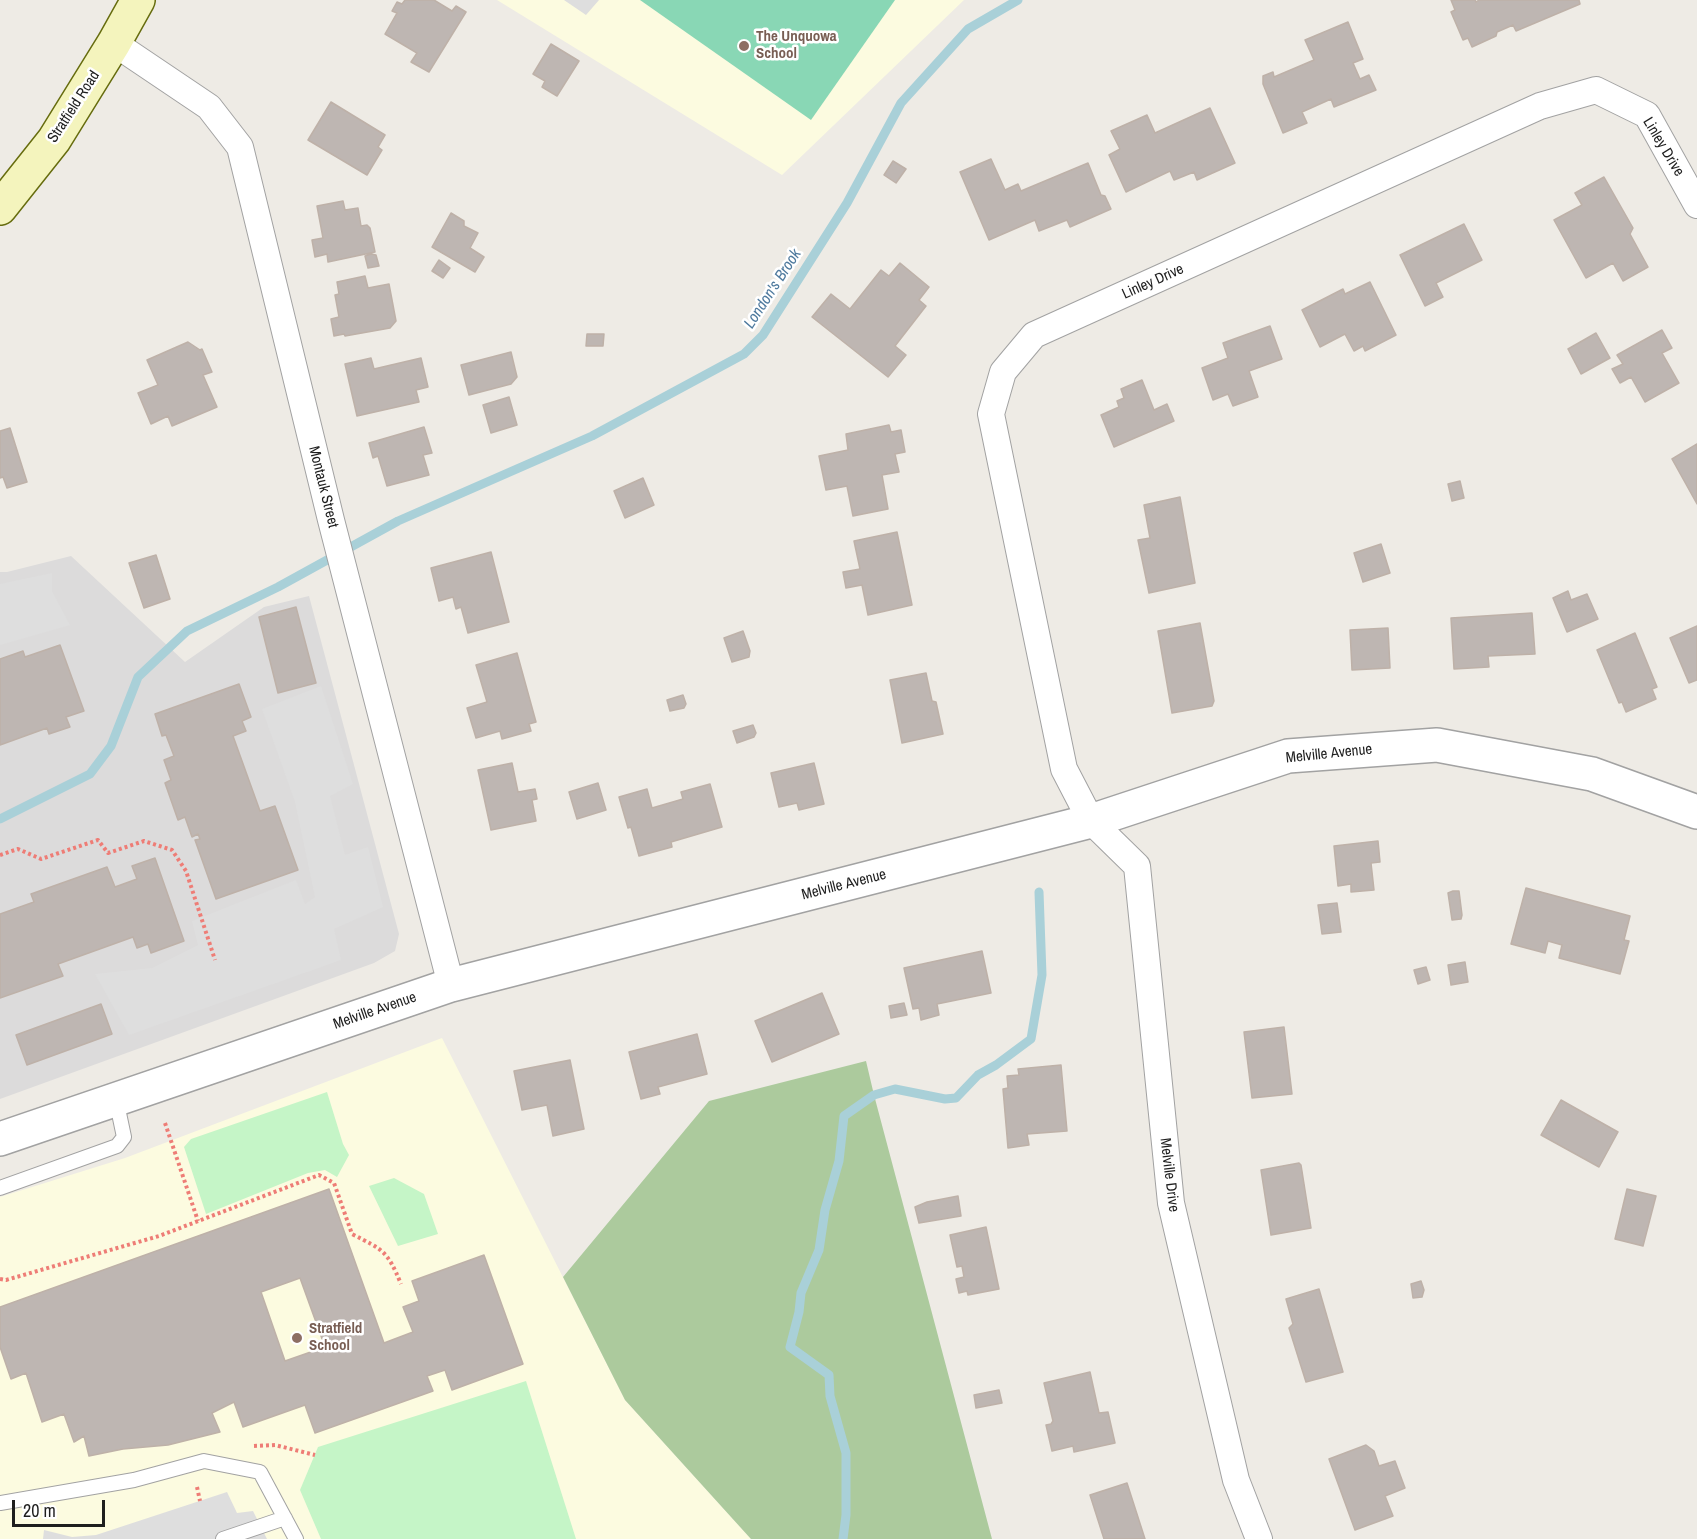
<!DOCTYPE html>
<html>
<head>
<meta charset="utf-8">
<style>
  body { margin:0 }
  #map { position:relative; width:1697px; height:1539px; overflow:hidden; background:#eeebe5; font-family:"Archivo Narrow",sans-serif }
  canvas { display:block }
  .scale { position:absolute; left:12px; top:1500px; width:93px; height:27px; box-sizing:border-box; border:3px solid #1e1e1e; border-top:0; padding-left:8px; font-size:18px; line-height:21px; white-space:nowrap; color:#1e1e1e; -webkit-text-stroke:4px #fff; paint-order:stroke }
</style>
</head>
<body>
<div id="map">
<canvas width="1697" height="1539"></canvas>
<div class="scale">20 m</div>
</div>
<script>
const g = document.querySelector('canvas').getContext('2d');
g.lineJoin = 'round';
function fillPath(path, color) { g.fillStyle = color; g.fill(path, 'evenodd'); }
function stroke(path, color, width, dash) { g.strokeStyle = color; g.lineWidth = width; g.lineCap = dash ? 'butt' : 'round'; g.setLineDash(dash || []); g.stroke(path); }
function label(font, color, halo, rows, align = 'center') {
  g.font = font + ' "Archivo Narrow",sans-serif'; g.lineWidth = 5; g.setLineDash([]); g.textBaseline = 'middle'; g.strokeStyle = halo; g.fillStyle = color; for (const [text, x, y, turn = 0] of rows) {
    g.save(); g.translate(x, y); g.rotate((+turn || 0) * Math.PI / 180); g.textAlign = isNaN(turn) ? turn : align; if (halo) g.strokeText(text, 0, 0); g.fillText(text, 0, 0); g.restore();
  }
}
fillPath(new Path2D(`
  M71 556 185 662 264 607 309 596 399 934 395 951 374 963 0 1099V572H7Z`), '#dcdbdb');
fillPath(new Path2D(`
  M497 0H964L782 175Z
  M442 1038 625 1400 751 1539H0V1197L125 1158Z`), '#fcfbe0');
fillPath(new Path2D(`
  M866 1061 874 1095 992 1539H751L625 1400 563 1277 709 1101Z`), '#acca9d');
fillPath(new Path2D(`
  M327 1092 343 1144 349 1155 337 1177 325 1170 308 1173 206 1214 184 1147 191 1139Z
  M394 1178 424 1194 438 1234 398 1246 369 1186Z
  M526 1381 576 1539H321L300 1490 318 1447Z`), '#c5f5c7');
fillPath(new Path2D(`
  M640 0H895L811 120Z`), '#89d7b5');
fillPath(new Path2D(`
  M564 0H599L586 15Z
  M52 573V591L70 625 0 645V584Z
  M321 686 353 784 330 796 345 855 368 847 383 907 334 929 341 960 129 1035 95 974 152 968 198 945 192 921 296 880 305 904 315 897 295 802 262 709Z
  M227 1492 237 1513 253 1511 267 1539H43L44 1530 72 1537 96 1535Z`), '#dedede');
stroke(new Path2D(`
  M0 819 90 774 111 746 138 677 187 631 278 587 398 521 592 436 744 354 763 335 847 203 901 103 968 29 1018 0
  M843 1539 846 1515V1453L830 1396 829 1375 790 1347 799 1312 801 1293 819 1250 825 1210 839 1161 844 1116 874 1095 895 1089 945 1099 956 1098 978 1075 996 1065 1031 1039 1042 975 1039 892`), '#a9d0d8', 9);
const building = new Path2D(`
  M405 0H434L452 11 456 6 466 12 429 72 411 62 417 53 385 34 397 13 392 11 397 2 402 4Z
  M1451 0H1475L1476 2 1479 0H1579L1580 4 1516 31 1513 25 1497 32 1496 36 1472 47 1468 38 1463 40 1451 12 1455 10Z
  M1348 22 1363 59 1353 63 1360 79 1369 75 1376 90 1334 107 1331 99 1302 112 1307 123 1283 133 1263 84V76L1273 72 1274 77 1314 60 1305 40Z
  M551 44 579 61 557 96 542 87 545 81 533 74Z
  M331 102 385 135 378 147 382 150 367 175 308 140Z
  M1210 108 1235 163 1197 180 1194 172 1174 180 1170 171 1126 192 1109 155 1120 149 1111 131 1147 115 1155 133Z
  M991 159 1005 190 1018 184 1021 191 1088 163 1101 195 1105 196 1111 209 1070 227 1067 220 1039 231 1035 220 989 240 960 172Z
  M893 161 906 169 896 183 884 175Z
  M1604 177 1633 228 1630 234 1648 267 1623 281 1613 263 1586 278 1554 220 1582 205 1575 193Z
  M343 201 345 210 358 208 361 226 367 225 370 228 375 252 328 262 327 254 315 257 312 240 323 238 317 206Z
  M451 213 464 221V226L478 233 470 248 484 257 475 272 432 247Z
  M1464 224 1482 260 1436 283 1443 297 1425 306 1400 255Z
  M371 254 376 255 379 266 368 268 365 256Z
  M439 260 450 268 443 278 432 271Z
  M900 263 929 287 919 300 926 306 895 346 906 355 888 377 812 317 831 294 850 309 881 270 889 276Z
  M365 276 368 288 389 284 396 321 390 328 345 336 344 334 334 336 331 319 339 317 335 295 339 294 337 282Z
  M1370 282 1396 335 1365 351 1363 346 1354 351 1345 334 1320 347 1302 310 1343 289 1345 294Z
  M1270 326 1282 359 1249 371 1258 397 1233 406 1228 394 1213 400 1202 368 1228 358 1223 343Z
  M1662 330 1672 348 1662 353 1679 383 1645 402 1631 377 1620 383 1612 369 1623 364 1617 355Z
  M1596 333 1610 358 1581 374 1568 349Z
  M587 334H604L603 346H586Z
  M188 342 200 350 202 349 212 372 203 375 217 407 172 426 168 416 151 424 138 393 158 385 147 360Z
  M511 352 517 377 511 384 469 395 461 365Z
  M371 358 374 369 421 358 428 387 416 390 419 402 357 416 345 364Z
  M1142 380 1154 410 1167 404 1174 421 1114 447 1101 415 1119 407 1117 401 1124 398 1121 389Z
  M509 397 517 425 491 433 483 405Z
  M889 425 891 432 901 430 905 452 895 454 899 472 882 475 888 509 853 516 847 486 826 490 819 456 848 450 846 434Z
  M424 427 432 453 423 455 429 475 387 486 378 456 373 458 369 443Z
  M10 428 27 482 7 488 3 477 0 478V431Z
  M1697 444V504L1672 459Z
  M643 478 654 505 625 518 614 491Z
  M1460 481 1464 498 1452 501 1448 484Z
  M1180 497 1195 583 1149 593 1138 540 1150 538 1144 505Z
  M897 532 912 605 868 615 862 585 846 588 843 572 860 569 854 541Z
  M1381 544 1390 573 1363 582 1354 553Z
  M491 552 509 622 468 633 461 607 456 609 453 597 439 601 431 568Z
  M156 555 170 599 144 608 129 563Z
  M1568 591 1571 600 1587 594 1598 619 1567 632 1553 598Z
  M296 607 316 683 278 693 259 617Z
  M1532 613 1535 654 1488 656 1489 667 1454 669 1451 618Z
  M1200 623 1214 701 1212 706 1172 713 1158 631Z
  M1697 626V680L1689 683 1670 638Z
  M1388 628 1390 668 1352 670 1350 630Z
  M743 631 750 651 749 657 732 662 724 638Z
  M1635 633 1657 687 1652 689 1656 699 1626 712 1622 702 1619 703 1597 650Z
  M60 645 84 711 66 717 70 727 49 734 47 728 0 745V659L23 651 25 657Z
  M517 653 536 722 529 724 531 731 502 739 500 731 476 738 467 708 487 702 476 665Z
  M926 673 932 701 936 702 943 734 902 743 890 680Z
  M239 684 251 717 242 721 246 731 233 736 260 811 275 806 298 870 216 899 195 840 200 839 198 834 192 837 185 817 178 820 165 783 171 780 164 760 174 756 166 735 162 736 155 714Z
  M683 695 686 704 684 708 670 711 667 700Z
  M753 725 756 733 754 737 737 743 733 731Z
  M512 763 518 792 535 789 537 799 532 800 536 821 491 830 478 770Z
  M814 763 824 804 799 810 797 803 779 807 771 773Z
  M598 783 606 810 577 819 569 792Z
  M710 784 722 827 671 842 672 847 639 856 631 827 628 828 619 797 647 789 652 808 683 799 681 792Z
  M1378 841 1380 862 1371 863 1374 890 1351 892V884L1338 886 1334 846Z
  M155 858 184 941 151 953 148 944 137 948 133 937 58 964 63 976 0 998V914L34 902 31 894 107 867 115 887 137 879 132 866Z
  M1526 888 1630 916 1624 940 1629 941 1620 974 1559 958 1562 945 1548 941 1545 953 1511 944Z
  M1453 891H1459L1462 915 1461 919 1452 920 1448 893Z
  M1337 903 1341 932 1322 934 1318 905Z
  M982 951 991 993 937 1004 939 1015 921 1020 919 1008 913 1009 904 968Z
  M1465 962 1468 982 1451 985 1448 965Z
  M1426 967 1430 980 1418 984 1414 970Z
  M822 993 839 1034 772 1062 755 1021Z
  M904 1003 907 1015 891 1018 889 1006Z
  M101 1004 112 1034 27 1065 16 1035Z
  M1284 1027 1292 1094 1252 1098 1244 1032Z
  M697 1034 707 1074 658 1087 660 1094 641 1099 629 1052Z
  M570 1060 584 1129 553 1136 547 1105 522 1110 514 1071Z
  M1061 1065 1067 1131 1027 1134 1029 1145 1008 1148 1003 1089 1008 1088 1007 1076 1019 1075 1018 1069Z
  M1561 1100 1618 1132 1599 1167 1541 1135Z
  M1299 1163 1301 1165 1311 1228 1271 1235 1261 1170Z
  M329 1189 384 1343 413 1332 403 1307 419 1301 412 1281 484 1255 523 1364 452 1390 445 1370 427 1376 433 1391 315 1433 305 1405 243 1427 234 1402 212 1413 220 1432 168 1445 123 1449 89 1456 84 1436 74 1442 64 1414 42 1422 26 1373 11 1379 0 1347V1307ZM300 1278 325 1347 285 1361 261 1292Z
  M1627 1189 1656 1196 1643 1246 1615 1239Z
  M958 1196 961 1216 919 1223 915 1207 927 1202Z
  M986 1227 999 1289 968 1295 967 1291 959 1293 956 1279 964 1277 962 1266 957 1267 950 1235Z
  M1421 1281 1424 1290 1422 1297 1413 1298 1411 1284Z
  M1319 1289 1343 1372 1306 1382 1289 1328 1293 1324 1286 1299Z
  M1090 1372 1099 1413 1108 1412 1115 1443 1074 1452 1073 1446 1052 1451 1046 1425 1051 1424 1053 1421 1044 1383Z
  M999 1390 1002 1403 976 1408 974 1395Z
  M1366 1445 1374 1451 1379 1466 1395 1461 1405 1488 1385 1496 1393 1516 1355 1530 1329 1459Z
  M1127 1483 1145 1539H1104L1090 1495Z`);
fillPath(building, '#beb6b2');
stroke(building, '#beb1a8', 1.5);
const service = new Path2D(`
  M0 1188 117 1146 124 1137 116 1099
  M0 1503 134 1480 204 1461 260 1472 296 1539
  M223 1539 285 1518`);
const minor = new Path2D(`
  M114 43 209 107 240 147 331 520 451 985
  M1259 1539 1236 1480 1171 1203 1137 866 1091 821 1064 769 991 414 1003 372 1034 335 1540 106 1596 90 1647 115 1697 205`);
const tertiary = new Path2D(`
  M0 1139 451 985 1091 821 1288 756 1437 745 1592 774 1697 812`);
const secondary = new Path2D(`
  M0 208 54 140 114 43 138 0`);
stroke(service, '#a2a2a2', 16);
stroke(minor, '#a2a2a2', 28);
stroke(tertiary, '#a2a2a2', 36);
stroke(secondary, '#666c0e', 36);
stroke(new Path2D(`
  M0 855 18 849 41 859 98 840 108 853 144 841 172 850 186 871 215 960
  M165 1123 198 1221
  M0 1279 6 1280 159 1236 319 1175 334 1183 352 1234C383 1250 387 1250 401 1284
  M254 1446 275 1445 315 1455
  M197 1487 200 1501`), '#ee7d76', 4, [3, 3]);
stroke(service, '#fff', 14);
stroke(minor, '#fff', 26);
stroke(tertiary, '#fff', 33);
stroke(secondary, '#f4f4bd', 33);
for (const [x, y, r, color] of [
  [744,46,6,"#8d6e63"],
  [297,1338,6,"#8d6e63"]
]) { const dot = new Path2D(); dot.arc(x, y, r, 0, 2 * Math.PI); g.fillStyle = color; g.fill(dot); stroke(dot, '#fff', 2); }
label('bold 15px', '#785e54', '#fff', [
  ["The Unquowa",756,37],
  ["School",756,54],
  ["Stratfield",309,1329],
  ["School",309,1346]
], 'left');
label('15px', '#1e1e1e', '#fff', [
  ["Stratfield Road",74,107,-57],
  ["Linley Drive",1663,147,59],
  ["Linley Drive",1153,282,-24],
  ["Montauk Street",323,487,76],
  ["Melville Avenue",1329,754,-6],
  ["Melville Avenue",844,885,-14],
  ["Melville Avenue",375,1011,-19],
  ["Melville Drive",1169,1175,83]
]);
label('italic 16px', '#4f7a9e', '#fff', [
  ["London's Brook",773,289,-57]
]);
</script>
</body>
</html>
